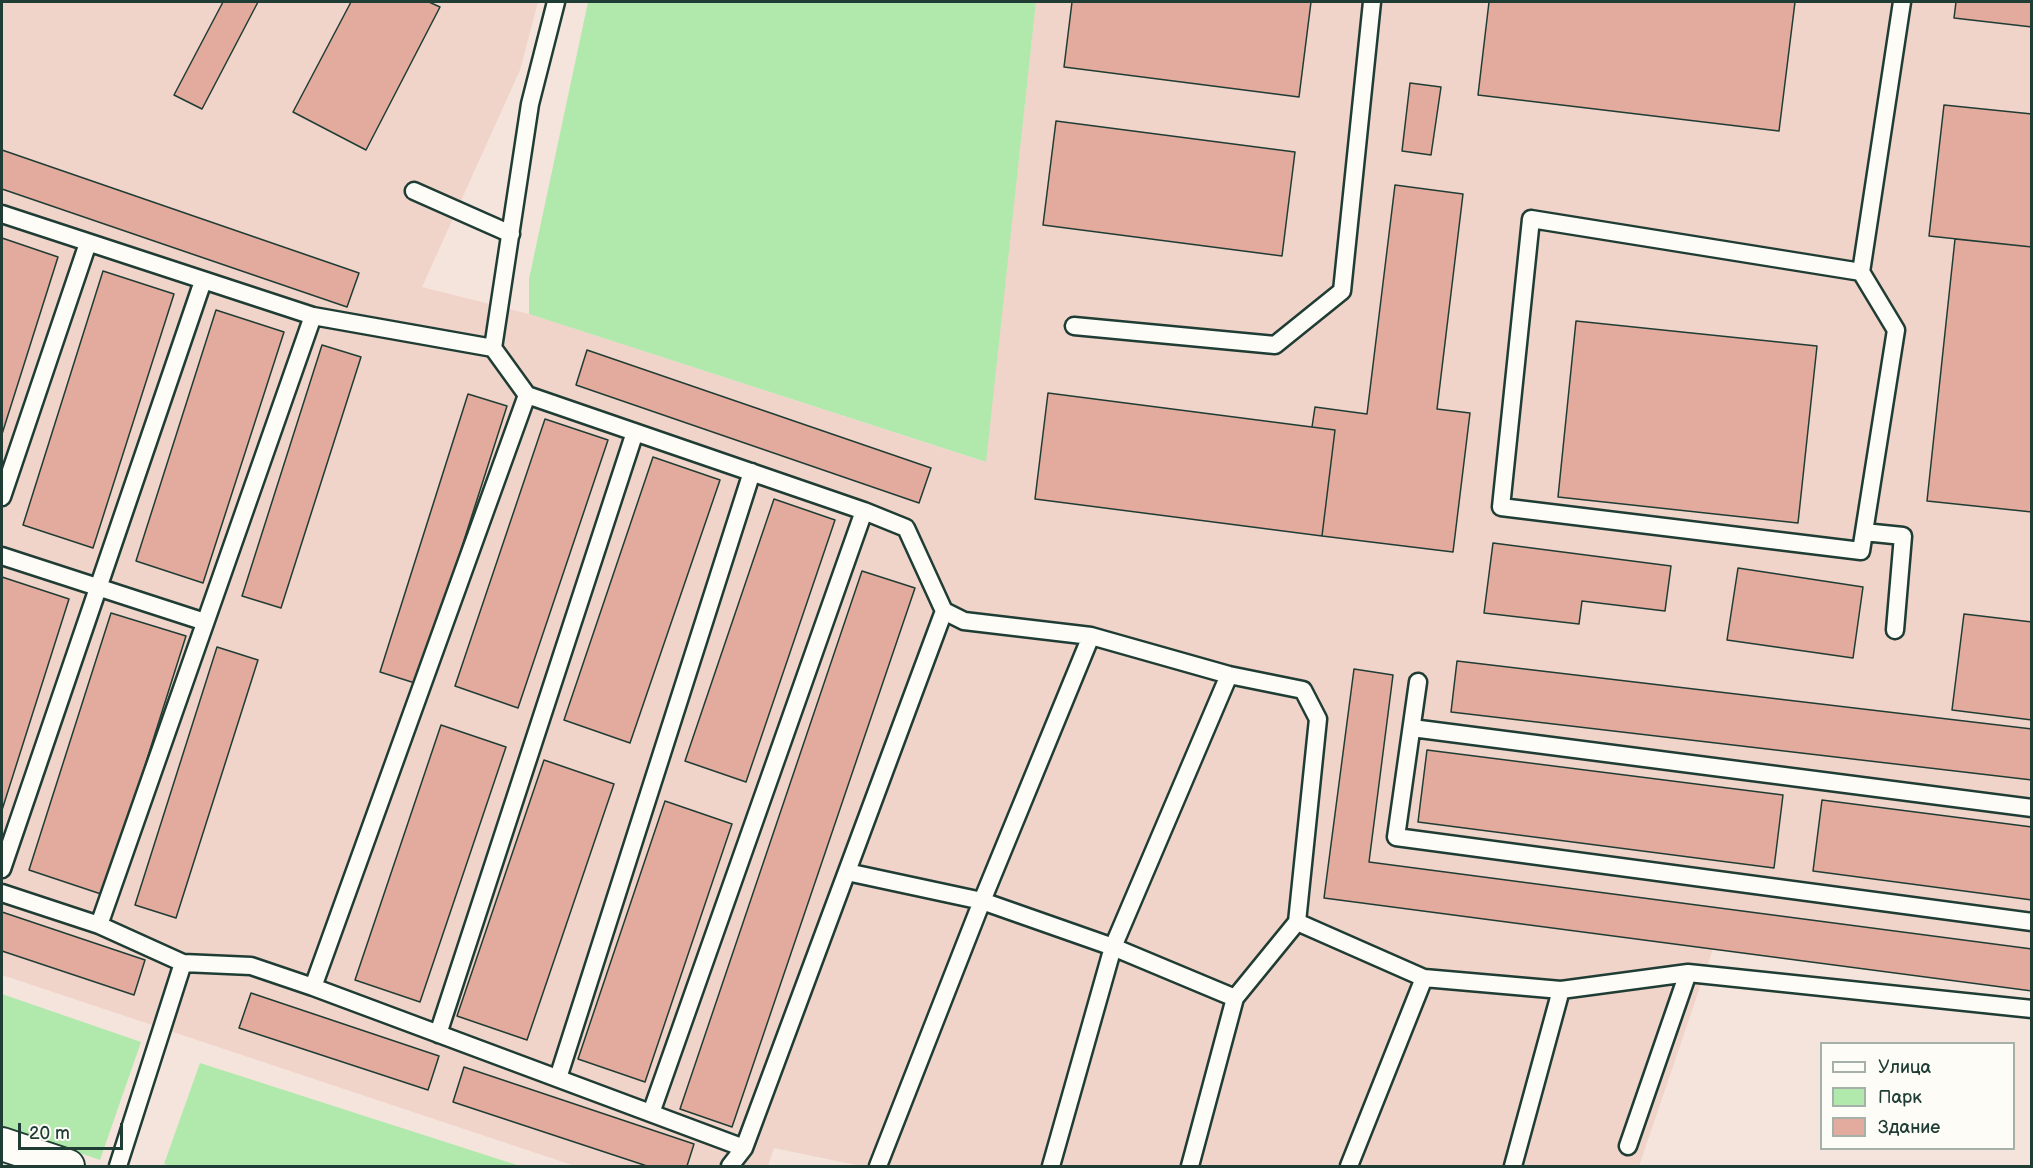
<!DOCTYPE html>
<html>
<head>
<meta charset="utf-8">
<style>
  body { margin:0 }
  #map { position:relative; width:2033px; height:1168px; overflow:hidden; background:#f5e4dc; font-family:"Balsamiq Sans",sans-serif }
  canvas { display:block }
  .frame { position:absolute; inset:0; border:3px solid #1f3d34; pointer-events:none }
  .legend { position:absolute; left:1820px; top:1042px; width:195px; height:108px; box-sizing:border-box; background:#fdfcf7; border:2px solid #a4b0a9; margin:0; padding:8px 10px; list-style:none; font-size:18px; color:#1f3d34 }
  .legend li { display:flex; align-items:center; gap:12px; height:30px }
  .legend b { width:30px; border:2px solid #a4b0a9 }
  .scale { position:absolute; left:18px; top:1123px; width:105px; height:27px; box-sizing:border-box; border:3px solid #1f3d34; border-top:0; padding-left:8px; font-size:18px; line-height:21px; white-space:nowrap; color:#1f3d34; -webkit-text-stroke:4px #fdfcf7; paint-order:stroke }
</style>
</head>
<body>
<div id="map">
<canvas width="2033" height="1168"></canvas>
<div class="frame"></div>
<ul class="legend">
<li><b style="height:8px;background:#fdfcf7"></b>Улица</li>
<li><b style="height:16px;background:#b1e9ad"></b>Парк</li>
<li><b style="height:16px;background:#e3ab9d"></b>Здание</li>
</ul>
<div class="scale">20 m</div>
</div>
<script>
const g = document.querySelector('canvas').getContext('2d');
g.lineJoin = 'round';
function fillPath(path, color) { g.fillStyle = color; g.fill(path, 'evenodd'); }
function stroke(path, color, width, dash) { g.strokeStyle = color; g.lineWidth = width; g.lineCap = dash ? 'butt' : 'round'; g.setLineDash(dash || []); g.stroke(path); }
fillPath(new Path2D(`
  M2 2H538L520 70 422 287 529 314 985 462 1036 2H2031V991L1713 949 1639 1166H861L774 1148 768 1166H575L2 975Z`), '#f0d3c9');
fillPath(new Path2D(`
  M588 2H1036L986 462 529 314V279Z
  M2 994 141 1042 100 1160 2 1126Z
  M200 1063 520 1166H171L164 1164Z`), '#b1e9ad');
const building = new Path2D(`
  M223 2H258L202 109 174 95Z
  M351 2H429L440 7 366 150 293 112Z
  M1072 2H1311L1299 97 1064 67Z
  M1489 2H1795L1779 131 1478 95Z
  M1956 2H2032V27L1954 18Z
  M1410 83 1441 87 1431 155 1402 151Z
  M1944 105 2032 114V247L1929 236Z
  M1056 121 1295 152 1282 256 1043 225Z
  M2 150 359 273 347 307 2 189Z
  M1395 185 1463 194 1437 409 1470 413 1453 552 1322 536 1335 430 1312 427 1315 407 1367 414Z
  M2 238 58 257 2 434Z
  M1955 239 2032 247V512L1927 501Z
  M103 271 174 294 93 548 23 525Z
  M216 310 284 332 203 583 136 561Z
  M1576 321 1817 346 1798 523 1558 497Z
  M322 345 361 357 281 608 242 596Z
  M587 350 931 468 919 503 576 385Z
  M1048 393 1335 430 1322 536 1035 499Z
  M468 394 507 406 418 684 380 672Z
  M545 419 608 440 518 708 455 686Z
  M653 457 720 480 630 743 564 720Z
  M774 499 835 520 746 782 685 761Z
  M1493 543 1671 566 1665 611 1582 601 1579 624 1484 613Z
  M1738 568 1863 587 1853 658 1727 640Z
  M862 571 915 588 732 1127 680 1109Z
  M2 577 69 599 2 810Z
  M111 613 186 636 104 895 29 870Z
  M1964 614 2032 622V720L1952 710Z
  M217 647 258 660 176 918 135 905Z
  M1457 661 2032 729V780L1451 712Z
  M1354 669 1393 675 1369 862 2032 949V991L1324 898Z
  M441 725 506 747 420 1002 355 980Z
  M1427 750 1783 795 1774 868 1418 822Z
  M544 760 614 784 527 1040 457 1016Z
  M1822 800 2032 827V900L1813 871Z
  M665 801 732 824 645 1082 578 1059Z
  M2 912 145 960 134 995 2 951Z
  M251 993 439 1056 428 1090 239 1028Z
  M464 1067 694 1144 687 1166H647L453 1102Z`);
fillPath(building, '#e3ab9d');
stroke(building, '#1f3d34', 1.5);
const lane = new Path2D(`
  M414 191 511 234
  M2 214 313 316 493 348 527 395 864 511 906 528 944 611 964 621 1091 636 1229 675 1303 690 1318 719 1297 922 1235 998 1190 1166
  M1531 219 1861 272 1896 330 1861 551 1501 507Z
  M1861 272 1902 2
  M1074 326 1275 345 1342 291 1372 2
  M493 348 530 104 556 2
  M2 497 88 243
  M1864 532 1903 536 1895 630
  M2 556 205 622
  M1418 682 1396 837 2032 922
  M1412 728 2032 808
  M2 869 203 281
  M847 872 982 901 1113 947 1235 998
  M2 893 99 925 183 963 251 966 313 987 744 1148
  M1297 922 1424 978 1561 990 1688 973 2032 1009
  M99 925 313 316
  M313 987 527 395
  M438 1034 635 432
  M558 1078 752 472
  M651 1113 864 511
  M1628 1146 1688 973
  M118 1166 183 963
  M730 1166 744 1148 944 611
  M878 1166 982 901 1091 636
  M1051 1166 1113 947 1229 675
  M1349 1166 1424 978
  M1513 1166 1561 990`);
const street = new Path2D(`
  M2 1144 68 1166`);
stroke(lane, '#1f3d34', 21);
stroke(street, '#1f3d34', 36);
stroke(lane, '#fdfcf7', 16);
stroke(street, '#fdfcf7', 32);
</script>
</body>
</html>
